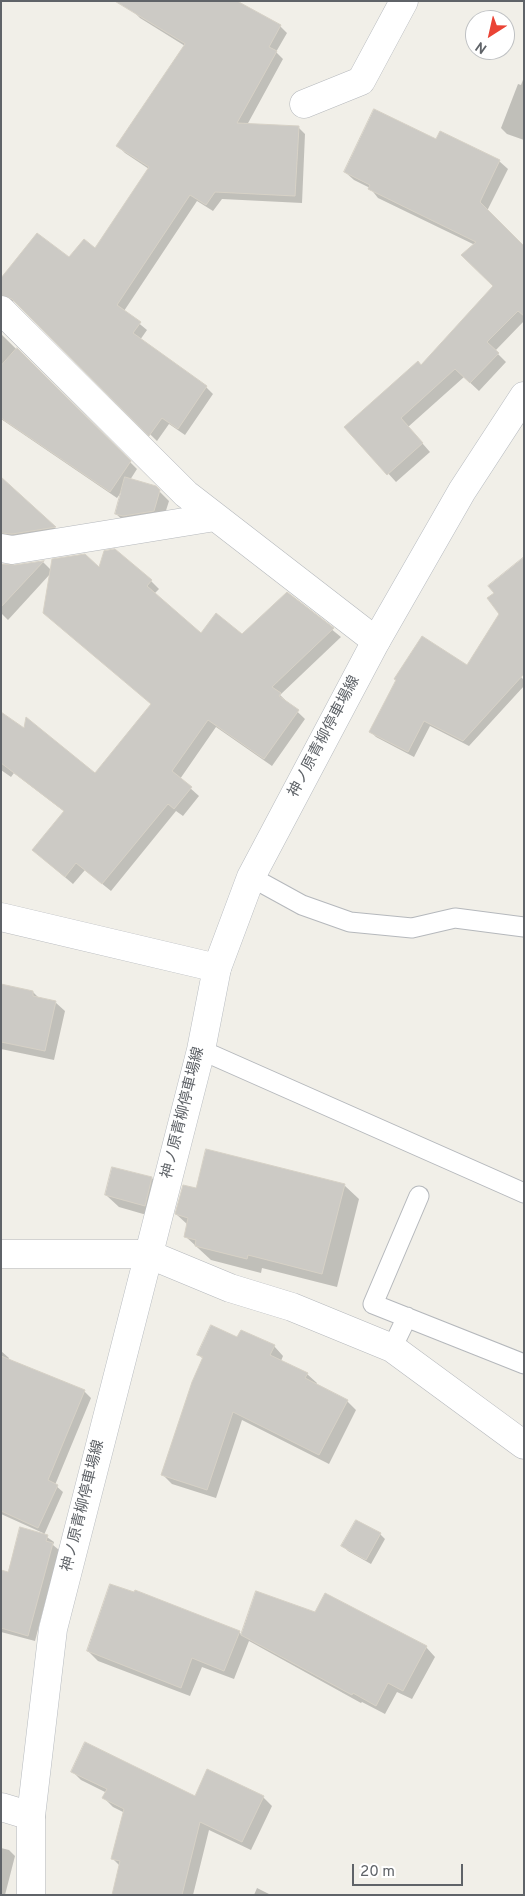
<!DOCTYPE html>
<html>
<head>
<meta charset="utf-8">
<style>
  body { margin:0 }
  #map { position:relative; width:525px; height:1896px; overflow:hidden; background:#f1efe8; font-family:Overpass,sans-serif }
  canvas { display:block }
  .frame { position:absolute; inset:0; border:2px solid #5f6368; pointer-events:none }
  .north { position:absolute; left:465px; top:10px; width:50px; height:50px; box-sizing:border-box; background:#fff; border:1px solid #bfc1c3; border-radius:50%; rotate:215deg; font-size:14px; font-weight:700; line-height:20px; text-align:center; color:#5f6368 }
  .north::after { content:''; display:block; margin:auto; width:18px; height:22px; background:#ea4335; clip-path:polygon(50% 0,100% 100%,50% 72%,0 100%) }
  .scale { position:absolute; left:352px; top:1864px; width:111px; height:22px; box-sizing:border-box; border:2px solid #5f6368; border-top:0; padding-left:6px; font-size:15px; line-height:18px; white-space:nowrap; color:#5f6368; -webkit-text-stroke:4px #fff; paint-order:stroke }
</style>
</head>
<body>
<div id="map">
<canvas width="525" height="1896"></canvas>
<div class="frame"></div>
<div class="north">N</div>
<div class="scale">20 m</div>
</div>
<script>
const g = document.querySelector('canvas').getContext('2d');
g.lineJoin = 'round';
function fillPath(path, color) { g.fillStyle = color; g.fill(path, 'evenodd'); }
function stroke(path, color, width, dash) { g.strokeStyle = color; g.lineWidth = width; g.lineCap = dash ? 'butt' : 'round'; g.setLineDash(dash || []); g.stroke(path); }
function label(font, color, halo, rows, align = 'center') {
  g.font = font + ' Overpass,"Noto Sans JP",sans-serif'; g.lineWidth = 5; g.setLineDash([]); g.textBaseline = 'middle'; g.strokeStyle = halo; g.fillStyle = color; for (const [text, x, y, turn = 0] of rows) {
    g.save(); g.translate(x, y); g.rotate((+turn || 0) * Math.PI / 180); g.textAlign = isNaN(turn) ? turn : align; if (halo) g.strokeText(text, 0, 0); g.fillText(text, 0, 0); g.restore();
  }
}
fillPath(new Path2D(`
  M133 11 280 26 287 33 276 52 283 59 247 125 298 127 305 134 302 203 222 199 213 211 197 201 124 311 147 330 140 340 206 387 213 394 185 435 169 424 157 441 20 306 13 301 1 303V287L69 259 96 250 149 169 125 153 118 146 185 46 140 18Z
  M524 77V140L507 134 501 128 518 84 521 85Z
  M437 140 499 161 508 169 487 211 524 247V321L495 351 506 362 479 391 464 377 408 427 430 452 396 482 346 427 421 366 495 286 475 245 378 198 370 188 354 180 345 172Z
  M1 334 137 469 130 480 155 487 169 501 163 520 126 523 116 514 122 491 117 498 1 419Z
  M1 478 55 528 64 537 1 546Z
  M43 562 51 570H100L151 581 159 589 154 594 201 635H242L287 593 341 637 280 695 305 719 272 766 216 727 180 779 199 796 183 816 176 811 111 891 85 870 73 884 33 850 65 812 14 773 11 777 1 770V727L95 774 153 705 51 573 8 620 1 613V565L14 567Z
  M495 593 518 674 524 680V686L469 746 430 726 414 757 376 737 370 731 467 666 501 614Z
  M1 985 33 992 39 998 55 1002 65 1011 54 1060 1 1049Z
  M113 1168 152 1178 164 1191 157 1218 119 1207 106 1195Z
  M344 1185 359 1199 337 1287 262 1268 261 1273 211 1260 185 1236 188 1225 176 1214 197 1190Z
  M238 1339 274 1346 283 1356 281 1361 307 1374 317 1383 316 1385 347 1401 356 1410 329 1464 242 1420 216 1498 172 1484 162 1474 203 1359 199 1355Z
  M1 1351 9 1358 8 1360 84 1391 91 1398 55 1485 63 1492 44 1535 54 1542 53 1545 59 1550 35 1641 1 1632V1571L9 1573 43 1533 1 1514Z
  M380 1534 385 1539 371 1564 348 1551 343 1546Z
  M316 1614 426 1647 435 1657 412 1699 397 1692 385 1714 362 1702 361 1703 249 1641 234 1679 202 1667 190 1696 98 1661 88 1651 239 1632 242 1635Z
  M72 1771 195 1798 263 1797 272 1806 251 1850 209 1830 193 1895H114L120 1866 112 1858 125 1813 113 1807 104 1798 107 1793 81 1780Z
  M1 1848 9 1850 15 1856 5 1895H1Z
  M257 1888 271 1895H254Z`), '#0003');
const building = new Path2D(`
  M115 1H237L281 25 269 47 277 51 237 123 299 126 295 196 215 192 206 205 190 195 117 305 141 322 133 333 207 386 178 429 162 418 149 436 12 299 1 295V278L37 233 69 257 84 239 95 248 149 167 116 146 185 44Z
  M374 109 436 139 440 131 500 160 480 202 524 246V316L518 311 487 342 499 353 470 383 455 369 401 418 423 443 387 475 344 427 418 361 421 365 493 286 461 255 476 242 368 189 370 185 344 172Z
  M17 348 131 461 110 492 1 418V366Z
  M1 477 56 527 12 534 1 533Z
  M125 477 156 486 160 490 154 511 123 516 115 514Z
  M115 549 152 580 147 586 201 633 216 613 242 634 287 592 334 628 272 687 281 693 279 696 299 710 264 759 208 720 172 771 192 787 174 809 168 804 102 884 76 863 65 877 32 850 64 811 1 763V712L24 728 26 717 95 773 151 704 43 613 52 559 85 554 99 567 104 551Z
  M524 557V674L463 741 424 721 408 752 369 732 396 680 394 679 422 636 467 665 499 614 487 598 494 593 488 586Z
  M44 561 1 607V564L14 565Z
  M1 984 33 991V996L56 1001 45 1051 1 1042Z
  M206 1149 345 1184 322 1274 248 1255 247 1259 195 1246 196 1240 184 1237 188 1218 175 1214 183 1185 196 1188Z
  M112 1167 152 1177 145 1206 105 1195Z
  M211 1325 237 1337 241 1330 275 1345 270 1355 308 1373 305 1378 348 1400 319 1455 233 1412 207 1490 161 1475 192 1382 203 1357 197 1355Z
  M1 1356 85 1390 48 1480 58 1485 38 1528 1 1511Z
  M356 1520 381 1533 366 1560 341 1546Z
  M20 1527 48 1535 46 1541 53 1543 28 1636 1 1628V1570L8 1572Z
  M110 1584 134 1592 135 1590 240 1631 224 1671 192 1658 181 1688 87 1651Z
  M256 1591 315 1612 325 1593 427 1646 403 1691 388 1683 376 1706 353 1693 352 1695 241 1635Z
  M85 1742 195 1796 207 1769 264 1796 242 1842 200 1822 182 1895H112L120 1861 111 1859 124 1809 102 1798 107 1789 71 1772Z`);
fillPath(building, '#cccac5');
stroke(building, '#d6d1c6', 1);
const service = new Path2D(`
  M251 877 302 905 350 922 412 928 455 918 524 927
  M201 1050 524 1193
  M419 1196 373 1304 524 1364
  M392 1348 407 1317`);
const minor = new Path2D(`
  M304 104 361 81 404 1
  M1 310 186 494 376 641
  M1 548 12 550 215 517
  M1 917 217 968
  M1 1254H148L230 1288 292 1307 392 1348 524 1445
  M1 1807 31 1816`);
const secondary = new Path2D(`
  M31 1895V1816L53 1629 201 1050 217 968 251 877 376 641 462 491 524 396`);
stroke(service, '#b5b8bc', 21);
stroke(minor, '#b5b8bc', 29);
stroke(secondary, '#b6babf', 29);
stroke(service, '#fff', 19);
stroke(minor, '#fff', 28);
stroke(secondary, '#fff', 28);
label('15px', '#5f6368', '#fff', [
  ["神ノ原青柳停車場線",325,737,-62],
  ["神ノ原青柳停車場線",184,1113,-76],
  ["神ノ原青柳停車場線",84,1506,-76]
]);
</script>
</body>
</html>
